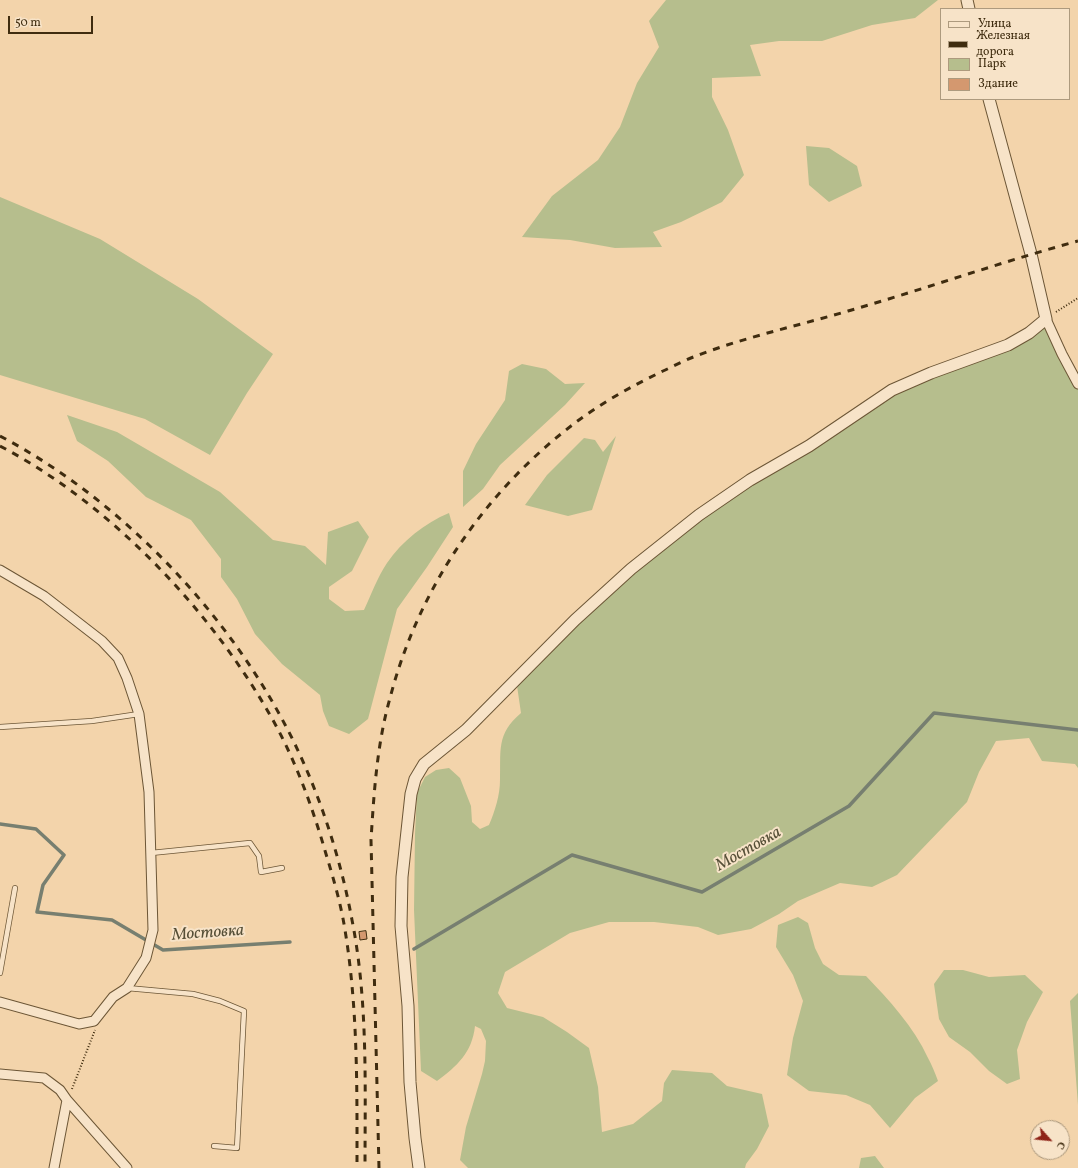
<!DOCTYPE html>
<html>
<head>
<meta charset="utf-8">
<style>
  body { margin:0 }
  #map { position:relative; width:1078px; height:1168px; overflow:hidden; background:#f3d4ab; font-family:Vollkorn,serif }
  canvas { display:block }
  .legend { position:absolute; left:940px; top:8px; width:130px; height:92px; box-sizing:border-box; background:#f7e3c8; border:1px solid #ad9a7e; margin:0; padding:5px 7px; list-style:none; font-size:12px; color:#3f2c0f }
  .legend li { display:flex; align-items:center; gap:8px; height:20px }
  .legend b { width:20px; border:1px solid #ad9a7e }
  .north { position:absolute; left:1030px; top:1120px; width:40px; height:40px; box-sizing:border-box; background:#f7e3c8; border:1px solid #ad9a7e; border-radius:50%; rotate:117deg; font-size:11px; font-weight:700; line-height:16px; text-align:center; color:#3f2c0f }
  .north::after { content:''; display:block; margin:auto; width:14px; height:18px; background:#8f2418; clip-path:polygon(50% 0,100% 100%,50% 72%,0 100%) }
  .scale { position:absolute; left:8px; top:16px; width:85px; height:18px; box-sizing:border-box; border:2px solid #3f2c0f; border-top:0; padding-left:5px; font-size:12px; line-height:14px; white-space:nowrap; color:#3f2c0f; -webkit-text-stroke:3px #f7e3c8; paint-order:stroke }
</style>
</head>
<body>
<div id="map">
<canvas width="1078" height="1168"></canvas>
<ul class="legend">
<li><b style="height:5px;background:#f7e3c8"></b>Улица</li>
<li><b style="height:5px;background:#3f2c0f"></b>Железная дорога</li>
<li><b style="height:11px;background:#b6be8d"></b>Парк</li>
<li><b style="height:11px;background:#d4986f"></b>Здание</li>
</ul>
<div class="north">С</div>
<div class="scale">50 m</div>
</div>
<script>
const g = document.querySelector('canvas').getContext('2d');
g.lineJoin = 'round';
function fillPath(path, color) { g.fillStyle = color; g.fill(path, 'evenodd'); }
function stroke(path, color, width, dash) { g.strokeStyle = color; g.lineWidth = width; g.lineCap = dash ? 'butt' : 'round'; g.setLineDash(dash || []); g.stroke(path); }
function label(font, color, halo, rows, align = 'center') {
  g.font = font + ' Vollkorn,serif'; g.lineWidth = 4; g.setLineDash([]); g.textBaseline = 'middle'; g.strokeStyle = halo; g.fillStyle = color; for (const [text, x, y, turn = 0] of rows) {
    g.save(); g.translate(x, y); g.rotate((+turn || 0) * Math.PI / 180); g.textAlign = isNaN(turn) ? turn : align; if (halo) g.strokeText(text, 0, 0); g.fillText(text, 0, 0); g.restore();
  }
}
fillPath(new Path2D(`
  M666 0H938L915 18 872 25 822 41H779L750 45 761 76 712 78V97L728 130 744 175 722 202 681 222 653 232 662 247 615 248 570 240 522 237 552 196 598 160 620 127 637 83 659 47 649 21Z
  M806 146 829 148 857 166 862 186 829 202 809 185Z
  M0 197 100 239 198 299 273 354 247 393 210 455 145 419 0 375Z
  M1046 319 1078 384V768L1075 764 1042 761 1029 738 996 741 979 772 967 802 897 875 872 887 840 883 798 901 779 914 751 929 718 935 698 927 654 922H609L570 933 505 972 498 993 507 1008 543 1017 567 1032 589 1048 598 1087 602 1132 633 1124 662 1101 664 1083 672 1070 712 1073 727 1086 762 1094 769 1126 757 1149 746 1164 745 1168H468L460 1160 466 1127 482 1074 485 1061 486 1041 481 1029 475 1026C472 1053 457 1066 437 1081L421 1071 414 910 415 834 417 793 425 777 436 770 449 768 460 778 471 806 472 822 480 829 489 825C495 811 500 795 500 780 501 751 496 734 521 713L516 679 699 515 867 405 1008 345Z
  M522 364 546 369 565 384 585 383 565 405 500 465 483 489 463 507V471L476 444 505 400 509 371Z
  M67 415 117 432 220 492 273 540 305 546 326 565 328 532 358 521 369 537 352 571 329 587V599L345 611 364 610C371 595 378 576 387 563 402 541 425 523 449 513L453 527 427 567 397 609 368 719 349 734 329 726 323 711 320 695 282 664 255 634 237 599 221 577V559L191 520 146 497 108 461 77 441Z
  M616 436 592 510 568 516 525 505 547 475 584 438 595 440 603 452Z
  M798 917 808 923 815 948 823 964 839 975 866 976C889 1000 914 1027 928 1058 932 1065 935 1073 938 1081L915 1098 890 1128 870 1105 846 1095 809 1091 787 1075 793 1038 803 1001 793 975 776 947 778 925Z
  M944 970H963L989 977 1025 975 1043 992 1027 1022 1017 1050 1020 1079 1007 1084 989 1071 970 1052 949 1037 939 1019 934 984Z
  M1078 993V1105L1070 1001Z
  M875 1156 884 1168H859L861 1158Z`), '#b6be8d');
stroke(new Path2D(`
  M0 824 36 829 64 855 43 885 37 912 112 920 163 950 290 942
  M414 949 572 855 702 892 849 806 934 713 1078 730`), '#777f70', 3.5);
const building = new Path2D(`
  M366 931 367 939 360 940 359 932Z`);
fillPath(building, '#d4986f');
stroke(building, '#3f2c0f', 1);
const service = new Path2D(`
  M0 727 92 721 139 714
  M151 853 250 843 259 856 261 872 282 868
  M0 973 15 888
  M127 988 193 994 220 1001 244 1011 237 1148 214 1146`);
const minor = new Path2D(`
  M1046 319 1062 354 1078 384
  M0 570 44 596 102 641 118 658 127 678 139 714 149 792 153 930 146 958 127 988 113 997 94 1021 79 1024 0 1002
  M0 1074 44 1078 60 1090 67 1100 54 1168
  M67 1100 127 1168`);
const tertiary = new Path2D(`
  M967 0 969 9
  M419 1168 415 1138 410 1082 408 1006 401 926 402 877 411 794 415 779 424 764 466 730 575 620 631 569 699 515 750 480 809 446 892 390 931 373 1008 345 1029 333 1046 319 1031 254 989 99`);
stroke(service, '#6c5636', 6);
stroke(minor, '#6c5636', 11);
stroke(tertiary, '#6c5636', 13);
stroke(new Path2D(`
  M1056 312 1078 298
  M72 1089 95 1030`), '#3f2c0f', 2, [1, 2]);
stroke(service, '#f7e3c8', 4.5);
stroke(minor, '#f7e3c8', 9);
stroke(tertiary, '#f7e3c8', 11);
stroke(new Path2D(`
  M0 436C116 497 220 604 282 719 315 779 340 854 352 920 368 1001 365 1086 365 1168
  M0 446C112 505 213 612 274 722 297 764 313 809 326 854 333 877 340 901 344 924 358 1005 357 1087 357 1168
  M379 1168 371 840C374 792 377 744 390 698 418 590 483 494 571 426 599 404 632 386 663 371 674 366 685 360 696 356 745 337 797 326 848 311 925 289 1001 262 1078 241`), '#3f2c0f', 3, [7, 7]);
label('italic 17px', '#564f37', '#f7e3c8', [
  ["Мостовка",749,850,-30],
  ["Мостовка",208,934,-4]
]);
</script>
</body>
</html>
